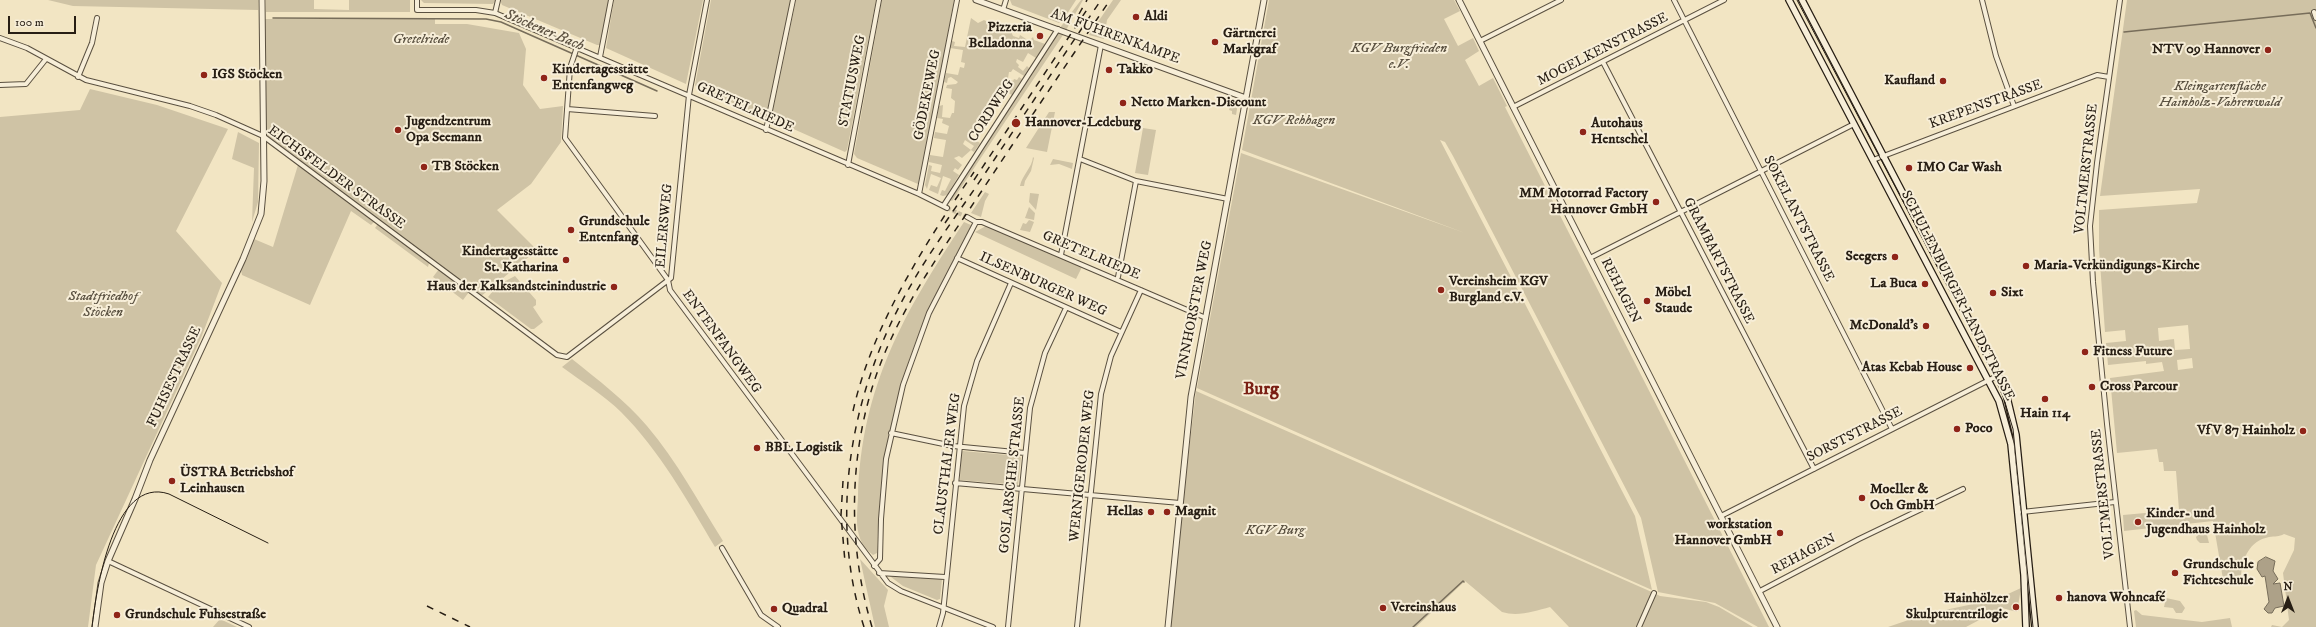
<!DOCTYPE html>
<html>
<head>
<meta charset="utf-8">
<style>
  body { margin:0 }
  #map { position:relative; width:2316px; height:627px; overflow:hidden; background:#f2e5c3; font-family:"IM FELL DW Pica",serif }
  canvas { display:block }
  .north { position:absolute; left:2268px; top:579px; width:40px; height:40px; -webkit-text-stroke:3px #f7eed8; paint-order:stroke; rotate:0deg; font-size:11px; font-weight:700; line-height:16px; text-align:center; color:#271e14 }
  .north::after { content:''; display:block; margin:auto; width:14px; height:18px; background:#271e14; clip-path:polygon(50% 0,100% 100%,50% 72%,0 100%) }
  .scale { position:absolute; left:8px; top:16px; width:68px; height:18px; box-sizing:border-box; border:2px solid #271e14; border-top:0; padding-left:5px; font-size:12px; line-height:14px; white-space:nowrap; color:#271e14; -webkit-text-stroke:3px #f7eed8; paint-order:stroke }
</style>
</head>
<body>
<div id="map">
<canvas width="2316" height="627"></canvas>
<div class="north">N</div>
<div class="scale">100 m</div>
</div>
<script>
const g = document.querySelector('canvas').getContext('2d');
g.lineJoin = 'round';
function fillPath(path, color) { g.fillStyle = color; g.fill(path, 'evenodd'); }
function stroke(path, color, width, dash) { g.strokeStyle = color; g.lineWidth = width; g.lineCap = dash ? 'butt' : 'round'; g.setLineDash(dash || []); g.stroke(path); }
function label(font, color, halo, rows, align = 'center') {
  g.font = font + ' "IM FELL DW Pica",serif'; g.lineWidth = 4; g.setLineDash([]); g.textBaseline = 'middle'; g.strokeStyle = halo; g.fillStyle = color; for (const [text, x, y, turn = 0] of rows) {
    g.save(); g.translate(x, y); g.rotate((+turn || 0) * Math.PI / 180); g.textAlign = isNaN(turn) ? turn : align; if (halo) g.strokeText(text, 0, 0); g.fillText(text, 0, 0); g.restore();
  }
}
fillPath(new Path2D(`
  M48 0H258V10L73 6Z
  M266 0H314V9L349 10V0H410V12H266Z
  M421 0H496L493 4 424 3Z
  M500 0H609L600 45H597L502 5Z
  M614 0H703L686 84 606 48Z
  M711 0H791L766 117 697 88 695 85Z
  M796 0H876L847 150 845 152 771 119Z
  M882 0H954L921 181 918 184 857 158 854 154Z
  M1010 0H1076L1065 17 1059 23 1012 5Z
  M1081 0H1083L1065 32 952 201 948 199 1059 29Z
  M1113 0H1121L1107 20 1104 39 1089 35Z
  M1269 0H1454L1460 11 1444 19 1458 46 1473 38 1479 51 1465 60 1479 86 1493 78 1507 106 1505 107 1769 627H1758L1715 603 1658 592 1641 518 1453 156 1445 142 1440 140 1635 516 1652 590 1197 388 1241 153 1465 233 1242 150Z
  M2127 0H2316V627H2271L2272 625 2282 627 2289 620 2283 573 2294 550 2295 538 2284 534C2279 537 2275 536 2269 537 2249 541 2243 558 2241 575L2223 579 2213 521 2124 531 2123 515 2179 510 2176 471H2164L2163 462H2159L2157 449 2117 453 2110 378 2164 371 2162 362 2146 364V361L2108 365 2106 343 2126 341 2125 330 2105 332 2099 249V210L2197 203 2200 189 2100 196ZM2188 325 2190 349 2175 350 2174 339 2159 341 2158 328ZM2192 358 2193 368 2178 370 2177 360Z
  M971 18 978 23 984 20 988 22V25L996 28V31L997 28 1005 31 1006 26 1009 27 1013 36 1019 38 1020 35 1029 41 1033 37 1034 40 1045 44 1036 58 1028 53 1023 62 1017 59 1016 62 1019 65 1018 67 1023 71 1027 66 1029 68 1024 76 1013 69 1011 72H1009L1008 78 1013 81 1014 79 1017 80 1019 77 1022 79 1012 95 1007 92 1004 95 1001 93 992 107 995 109 992 114 987 111 979 123 977 122 969 136 980 143 974 152 971 150 974 146 965 140 963 144 971 150 962 158 959 156 954 158 962 165 958 170 955 168 953 171 959 175 947 195 943 196 940 195 942 190 945 191 951 179 943 176 938 194 929 190 931 185 937 187 941 178 931 174 927 189 925 185 929 165 932 166 931 171 940 173 942 165 929 162 930 155 943 157 946 140 934 138 935 132 947 134 949 126 942 123 943 119 937 118 939 106 943 105 942 117 950 118 952 113H954L955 101 951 98 952 89 946 88 947 85 956 84 958 82 951 77 948 78 947 83 944 82 946 73 958 75 960 67 964 68 965 63 961 62 963 50 950 48 952 41 955 42 954 46 965 47Z
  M263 19H435V24H467L519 33 526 49 523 85 540 109 563 106 561 142 531 184 497 210 537 250 480 297 263 136Z
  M90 89 157 105 228 129 176 231 222 283 201 338 96 565 88 627H0V117L80 110Z
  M1231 99 1238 103 1236 115 1232 114V111L1229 110Z
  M1049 112H1055L1047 152 1026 148Z
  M1143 128 1156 130 1148 175 1135 173Z
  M238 132 259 143 258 202 252 222 254 168 232 159Z
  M1033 157 1034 158 1031 171 1025 181 1024 186H1020C1022 175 1032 168 1033 157Z
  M1053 159 1073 163 1072 169 1059 164 1050 165Z
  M298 165 374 222 371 225 351 211 310 305 242 275 241 270 254 239 273 247Z
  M985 192 989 194 985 201 981 217 971 213Z
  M1030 193 1039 194 1036 210 1029 202Z
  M1029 207 1035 213 1034 220 1025 218Z
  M1029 220 1034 222 1030 232 1020 230 1023 223 1026 224Z
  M964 222 971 225 968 232 970 233C952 265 934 297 920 331 891 402 879 478 877 553L873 555C853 540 857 519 858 497 861 386 905 311 964 222Z
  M378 224 429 263 428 267 375 228Z
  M986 226 1082 267 1076 279 975 232Z
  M439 269 469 292 463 300 433 277Z
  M515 276 536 300V305L533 307 543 322 534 329H531L488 297 498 285Z
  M572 359C598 380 625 400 647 426 677 461 699 503 723 541L715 547C687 500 660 451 621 412 605 396 581 381 562 367Z
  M1196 391 1654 593 1660 596 1706 602 1719 607 1753 627H1569L1550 607C1535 611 1518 617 1502 612L1465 581 1416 627H1168Z
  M963 451 1019 456 1021 458 1018 485 960 480 961 452Z
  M2200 533 2207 535 2209 543H2200L2197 540 2196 537Z
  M860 559 888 590 884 606 889 627H875Z
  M887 574 942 579 940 599 937 600 903 586Z
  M2021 588 2017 612 2002 608 1966 627H1888L1926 614 1997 599Z
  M2166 598 2180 601 2185 608 2182 613H2176L2173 608 2164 607Z
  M2136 610 2142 615 2202 622 2230 618 2232 627H2136L2134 611Z
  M220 619 237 627H213Z`), '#cfc3a5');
const water = new Path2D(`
  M2266 557 2275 561 2273 571 2278 579 2273 584 2280 583 2284 606 2275 608 2272 613H2268L2264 609 2269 602 2265 576 2262 577 2257 569 2258 562Z`);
fillPath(water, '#ada188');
stroke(water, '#776d5a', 1);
stroke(new Path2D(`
  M273 18 486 19 501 22 657 91
  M2124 32 2310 13 2316 28
  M1413 627 1463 581 1464 582`), '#776d5a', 1.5);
stroke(new Path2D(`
  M947 208 967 217`), '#c9bda0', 4, [4, 2]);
const minor = new Path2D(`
  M417 0V10H476L495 13 919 194 947 208
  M1674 0 1892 429
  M1982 0 1996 56 2014 106
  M2120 0 2097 163 2090 226 2093 282 2107 424 2130 627
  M1003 10 1006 0
  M2314 12 2316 18
  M495 13 498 0
  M0 38 27 48 86 80 190 106 216 115 263 136 557 355 567 357 671 278 689 95 707 0
  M1480 41 1561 0
  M577 47 570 68 565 138 668 280 670 290 888 583 901 591 993 627
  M600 57 611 0
  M1603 62 1814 469
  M78 77 92 43 97 18
  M0 85 26 84 46 59
  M1513 107 1724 0
  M567 109 655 116
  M766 130 793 0
  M1080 159 1136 181 1228 199
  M1873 160 2097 75 2109 77
  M848 165 879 0
  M919 194 957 0
  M944 205 1058 29
  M967 217 976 222H982L1206 318
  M1061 255 1101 45
  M957 258 1121 332
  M1590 258 1854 124
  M1118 277 1136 181
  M891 433 953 446 1025 453
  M955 483 1180 503
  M2022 512 2115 502
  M1721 516 1999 375
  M722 548 761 615 778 627
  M108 561 249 627
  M874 566 880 559 881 519 886 459 903 385 929 313 976 222
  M879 573 945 577
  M1760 591 1859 539 1963 489
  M939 627 943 613 964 406 977 361 1011 283
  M1008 627 1030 408 1045 353 1066 308
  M1077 627 1101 394 1111 356 1141 290
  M1639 627 1654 593`);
const tertiary = new Path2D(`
  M976 0 1246 98
  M1459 0 1777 627
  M95 627 101 583 108 561 135 499 150 460 243 259 261 214 264 181 262 0
  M1168 627 1191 397 1264 0`);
const secondary = new Path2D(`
  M1789 0 1999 401 2011 444 2024 575 2026 627
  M1802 0 2005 389 2016 435 2035 627`);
stroke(minor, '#5a5040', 6);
stroke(tertiary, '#5a5040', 7);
stroke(secondary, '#271e14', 8);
stroke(minor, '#f7eed8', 4);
stroke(tertiary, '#f7eed8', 5);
stroke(secondary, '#f7eed8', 5.5);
stroke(new Path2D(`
  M1797 0 1989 365 2004 399 2013 429 2033 627
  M92 627C96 591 113 475 169 494L268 543`), '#271e14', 1);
stroke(new Path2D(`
  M1079 14 1087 0
  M974 180 1088 8
  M955 200 974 172
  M945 223 962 198
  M853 411C869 340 906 276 945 215
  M843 481 841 515 845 562
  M427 606 470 627
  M864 627C828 516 851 392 907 292 929 252 957 215 982 178 1022 118 1061 59 1101 0
  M872 627C844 534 849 428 891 339 916 285 952 236 985 186 1026 124 1068 62 1110 0`), '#271e14', 1.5, [7, 7]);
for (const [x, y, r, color] of [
  [1136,17,4,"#8f2418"],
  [1040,36,4,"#8f2418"],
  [1215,42,4,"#8f2418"],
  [2268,50,4,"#8f2418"],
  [1109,70,4,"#8f2418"],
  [204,75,4,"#8f2418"],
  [544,78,4,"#8f2418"],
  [1943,81,4,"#8f2418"],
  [1123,103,4,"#8f2418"],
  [1016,123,5,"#8f2418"],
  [398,130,4,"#8f2418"],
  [1583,132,4,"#8f2418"],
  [424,167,4,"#8f2418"],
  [1909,168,4,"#8f2418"],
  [1656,202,4,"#8f2418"],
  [571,230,4,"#8f2418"],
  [1895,257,4,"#8f2418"],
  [566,260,4,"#8f2418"],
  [2026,266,4,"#8f2418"],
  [1925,284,4,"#8f2418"],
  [614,287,4,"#8f2418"],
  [1441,290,4,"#8f2418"],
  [1993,293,4,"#8f2418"],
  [1647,301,4,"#8f2418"],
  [1926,326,4,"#8f2418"],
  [2085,352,4,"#8f2418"],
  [1970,368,4,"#8f2418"],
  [2092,387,4,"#8f2418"],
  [2045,399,4,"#8f2418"],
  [1957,429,4,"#8f2418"],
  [2303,431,4,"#8f2418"],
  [757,448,4,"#8f2418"],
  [172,481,4,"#8f2418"],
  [1862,498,4,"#8f2418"],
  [1151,512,4,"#8f2418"],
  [1167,512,4,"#8f2418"],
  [2138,522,4,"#8f2418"],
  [1780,533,4,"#8f2418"],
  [2175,573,4,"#8f2418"],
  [2059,598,4,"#8f2418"],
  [2016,607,4,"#8f2418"],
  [1383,608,4,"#8f2418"],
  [774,609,4,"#8f2418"],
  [117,615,4,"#8f2418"]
]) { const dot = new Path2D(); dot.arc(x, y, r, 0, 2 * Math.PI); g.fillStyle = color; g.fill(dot); stroke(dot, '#f7eed8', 1.5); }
label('bold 14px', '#271e14', '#f7eed8', [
  ["Aldi",1144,17],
  ["Pizzeria",1032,28,"right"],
  ["Belladonna",1032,44,"right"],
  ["Gärtnerei",1223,34],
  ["Markgraf",1223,50],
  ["NTV 09 Hannover",2260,50,"right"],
  ["Kindertagesstätte",552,70],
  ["Entenfangweg",552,86],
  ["Takko",1117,70],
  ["IGS Stöcken",212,75],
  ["Kaufland",1935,81,"right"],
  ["Netto Marken-Discount",1131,103],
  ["Jugendzentrum",406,122],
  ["Opa Seemann",406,138],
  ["Hannover-Ledeburg",1025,123],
  ["Autohaus",1591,124],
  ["Hentschel",1591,140],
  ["TB Stöcken",432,167],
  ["IMO Car Wash",1917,168],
  ["MM Motorrad Factory",1648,194,"right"],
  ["Hannover GmbH",1648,210,"right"],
  ["Grundschule",579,222],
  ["Entenfang",579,238],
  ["Kindertagesstätte",558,252,"right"],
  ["St. Katharina",558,268,"right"],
  ["Seegers",1887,257,"right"],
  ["Maria-Verkündigungs-Kirche",2034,266],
  ["Vereinsheim KGV",1449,282],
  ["Burgland e.V.",1449,298],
  ["La Buca",1917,284,"right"],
  ["Haus der Kalksandsteinindustrie",606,287,"right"],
  ["Möbel",1655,293],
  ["Staude",1655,309],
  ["Sixt",2001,293],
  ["McDonald's",1918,326,"right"],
  ["Fitness Future",2093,352],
  ["Atas Kebab House",1962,368,"right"],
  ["Cross Parcour",2100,387],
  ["Hain 114",2045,414,"center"],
  ["Poco",1965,429],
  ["VfV 87 Hainholz",2295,431,"right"],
  ["BBL Logistik",765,448],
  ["ÜSTRA Betriebshof",180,473],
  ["Leinhausen",180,489],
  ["Moeller &",1870,490],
  ["Och GmbH",1870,506],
  ["Hellas",1143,512,"right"],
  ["Magnit",1175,512],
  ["Kinder- und",2146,514],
  ["Jugendhaus Hainholz",2146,530],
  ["workstation",1772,525,"right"],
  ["Hannover GmbH",1772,541,"right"],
  ["Grundschule",2183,565],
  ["Fichteschule",2183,581],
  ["hanova Wohncafé",2067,598],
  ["Hainhölzer",2008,599,"right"],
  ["Skulpturentrilogie",2008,615,"right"],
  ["Vereinshaus",1391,608],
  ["Quadral",782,609],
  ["Grundschule Fuhsestraße",125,615]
], 'left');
label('14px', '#271e14', '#f7eed8', [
  ["AM FUHRENKAMPE",1115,37,20],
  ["MOGELKENSTRASSE",1603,50,-27],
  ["STATIUSWEG",853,81,-79],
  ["GÖDEKEWEG",928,95,-79],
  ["KREPENSTRASSE",1986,105,-20],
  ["GRETELRIEDE",745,108,24],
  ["CORDWEG",992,111,-57],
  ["VOLTMERSTRASSE",2087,169,-84],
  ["EICHSFELDER STRASSE",336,178,36],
  ["SOKELANTSTRASSE",1798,219,63],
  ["EILERSWEG",665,226,-85],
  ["GRETELRIEDE",1091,256,23],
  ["GRAMBARTSTRASSE",1718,261,63],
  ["ILSENBURGER WEG",1043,285,24],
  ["REHAGEN",1620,291,63],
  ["SCHULENBURGER LANDSTRASSE",1957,296,63],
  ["VINNHORSTER WEG",1195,310,-79],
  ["ENTENFANGWEG",721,342,54],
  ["FUHSESTRASSE",175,377,-65],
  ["SORSTSTRASSE",1855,435,-27],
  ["CLAUSTHALER WEG",948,464,-83],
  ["WERNIGERODER WEG",1083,466,-84],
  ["GOSLARSCHE STRASSE",1013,475,-84],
  ["VOLTMERSTRASSE",2104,494,-96],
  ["REHAGEN",1804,555,-28]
]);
label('italic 14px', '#595040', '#f7eed8', [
  ["Gretelriede",421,40],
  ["KGV Burgfrieden",1399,49],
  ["e.V.",1399,65],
  ["Kleingartenfläche",2220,87],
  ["Hainholz-Vahrenwald",2220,103],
  ["KGV Rehhagen",1294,121],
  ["Stadtfriedhof",103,297],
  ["Stöcken",103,313],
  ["KGV Burg",1275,531]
]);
label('italic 15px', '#5d5242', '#f7eed8', [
  ["Stöckener Bach",544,31,23]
]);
label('bold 18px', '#7a1f14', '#f7eed8', [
  ["Burg",1261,390]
]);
</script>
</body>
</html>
